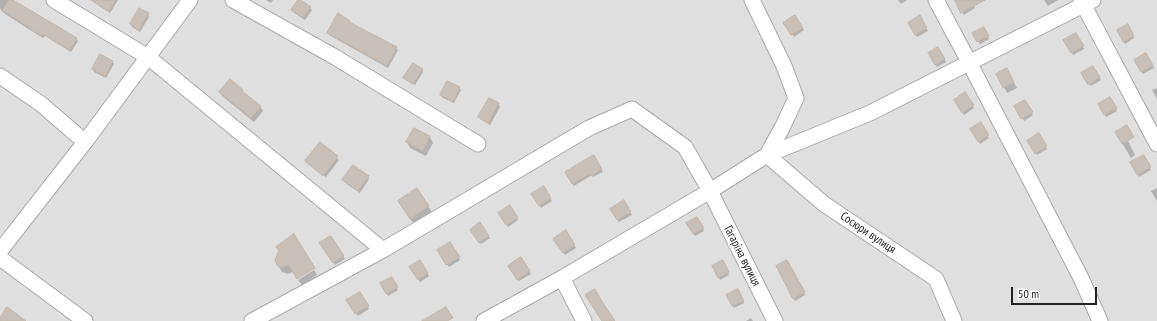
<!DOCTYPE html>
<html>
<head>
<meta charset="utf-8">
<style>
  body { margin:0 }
  #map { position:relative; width:1157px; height:321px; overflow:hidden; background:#f2efe9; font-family:"PT Sans Narrow",sans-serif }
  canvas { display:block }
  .scale { position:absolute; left:1011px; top:287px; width:86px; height:18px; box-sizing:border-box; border:2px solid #222; border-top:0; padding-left:5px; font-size:12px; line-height:14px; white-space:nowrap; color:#222; -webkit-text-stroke:3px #fff; paint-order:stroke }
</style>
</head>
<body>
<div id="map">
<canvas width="1157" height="321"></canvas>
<div class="scale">50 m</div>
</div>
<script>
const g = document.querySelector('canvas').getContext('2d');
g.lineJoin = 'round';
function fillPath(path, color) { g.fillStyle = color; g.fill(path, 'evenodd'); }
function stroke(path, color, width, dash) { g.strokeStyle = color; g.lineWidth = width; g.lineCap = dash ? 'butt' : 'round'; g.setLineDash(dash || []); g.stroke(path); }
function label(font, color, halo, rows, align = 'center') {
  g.font = font + ' "PT Sans Narrow",sans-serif'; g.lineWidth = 3.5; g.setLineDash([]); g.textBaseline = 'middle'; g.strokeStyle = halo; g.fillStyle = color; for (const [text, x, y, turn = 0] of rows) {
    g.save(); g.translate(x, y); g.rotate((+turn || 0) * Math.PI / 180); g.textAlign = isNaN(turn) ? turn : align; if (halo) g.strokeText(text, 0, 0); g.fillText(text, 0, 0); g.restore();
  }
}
fillPath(new Path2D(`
  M0 0H1157V321H0Z`), '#e0dfdf');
fillPath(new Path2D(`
  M0 0H12L76 39 78 41 71 52 45 36 43 38 5 14 0 9Z
  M100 0H118L110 13 99 6 98 3Z
  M266 0H273L271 3Z
  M898 0H907L901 4Z
  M959 0H971L975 8 964 15 957 1Z
  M1044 0H1058L1048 6Z
  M310 8 312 10 305 20 294 13 293 10Z
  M148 14 149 17 140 32 132 27 131 24Z
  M795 17 804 30 794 37 785 23Z
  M920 17 928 31 917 37 909 23Z
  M349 21 351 24 396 48 398 50 388 68 329 35 328 33Z
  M1127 26 1134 38 1125 44 1118 31Z
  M984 28 989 39 980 44 974 34Z
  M1076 34 1084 49 1073 55 1065 40Z
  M938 48 946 62 937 67 929 53Z
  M1146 54 1154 68 1143 74 1135 61Z
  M112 62 114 64 106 78 94 72 93 69Z
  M1092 67 1101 80 1091 86 1082 73Z
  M1007 69 1017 88 1007 93 997 74Z
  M422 70 423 72 415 85 404 78Z
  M459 88 461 90 454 103 443 98 441 95Z
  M1157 88V99L1152 90Z
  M242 90 244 93 260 106 263 111 254 122 222 96 220 92Z
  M965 94 974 108 964 115 955 100Z
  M489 99 498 104 500 107 490 125 480 119 479 117Z
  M1110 99 1117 111 1106 117 1099 104Z
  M1025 101 1033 115 1024 121 1015 107Z
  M980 123 989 138 980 144 971 129Z
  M414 129 430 137 433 143 426 156 410 148 407 142Z
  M1122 129 1135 155 1131 158 1116 133Z
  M1038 135 1047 149 1037 155 1028 141Z
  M320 143 339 160 326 177 306 161Z
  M1143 156 1151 170 1139 177 1132 163Z
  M593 157 603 172 593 177 592 175 574 186 566 173Z
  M368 177 369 179 360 193 345 183 344 180Z
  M544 187 552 201 541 208 533 194Z
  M1157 188V201L1151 191Z
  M624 201 632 215 619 222 611 209Z
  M428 206 433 214 416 227 404 210Z
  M510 206 518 220 508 227 499 213Z
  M697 218 704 231 695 236 687 223Z
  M480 224 490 238 481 244 471 230Z
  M565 232 576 248 565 255 555 239Z
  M331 237 345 259 335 265 321 244Z
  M450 243 460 260 449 267 438 250Z
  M280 251 293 272 288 274 282 272 278 265Z
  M521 259 531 274 519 281 510 266Z
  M420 261 429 276 420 282 410 268Z
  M722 261 729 275 720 280 713 266Z
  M786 262 805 295 795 301 777 267Z
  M314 270 317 275 302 285 298 280Z
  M392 278 398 290 388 296 382 284Z
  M737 290 744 303 734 308 727 295Z
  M359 293 369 309 358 316 348 301Z
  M751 318 753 321H746Z`), '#0003');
const building = new Path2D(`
  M9 0H13L77 38 70 50 43 34 42 36 28 28 29 27 2 11Z
  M91 0H116L109 11Z
  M298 0H301L311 7 303 18 291 10Z
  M955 0H985L961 13Z
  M139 8 149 13 139 30 130 24Z
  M338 13 350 21 349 22 397 47 387 66 327 33Z
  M795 15 803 28 791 35 783 23Z
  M920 15 927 28 915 35 908 23Z
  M1128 24 1134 36 1123 42 1117 30Z
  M984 27 989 36 977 42 972 33Z
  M1076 33 1084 46 1071 53 1063 40Z
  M938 47 945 59 935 65 928 53Z
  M1146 53 1153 65 1141 72 1134 60Z
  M100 54 113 61 105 76 92 69Z
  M413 63 423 69 413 84 403 78Z
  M1093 66 1100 77 1088 85 1081 73Z
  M1007 68 1014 82 1003 88 996 74Z
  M230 79 243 90 242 91 261 106 251 118 219 92Z
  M447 81 460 87 453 102 440 95Z
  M965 92 974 105 962 113 954 100Z
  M1110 97 1117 108 1104 115 1098 104Z
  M489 98 499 103 488 123 478 117Z
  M1025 100 1033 112 1021 119 1014 106Z
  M981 122 989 135 978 142 970 129Z
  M1127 125 1134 137 1122 144 1115 132Z
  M414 128 430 136 423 151 406 142Z
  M1039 133 1047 146 1035 154 1027 141Z
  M320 142 338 156 323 176 305 161Z
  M594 155 602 169 591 176 590 174 572 184 565 172Z
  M1144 155 1151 167 1137 175 1130 162Z
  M353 165 369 176 358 191 342 180Z
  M544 186 551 198 539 206 531 194Z
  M417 188 429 206 410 219 398 201Z
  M624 200 631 212 617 220 610 209Z
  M510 205 518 218 506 225 498 213Z
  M697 217 704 228 693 234 686 223Z
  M480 222 489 236 479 243 470 230Z
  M566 230 575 245 563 253 553 239Z
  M294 234 315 268 297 279 289 265 283 267H279L277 265 275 260 279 251 276 247Z
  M331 236 344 256 333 263 319 243Z
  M450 242 460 257 446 265 437 250Z
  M521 257 530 271 517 280 508 266Z
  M420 260 428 273 418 280 409 267Z
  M723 260 729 272 718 278 712 266Z
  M787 260 805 292 793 299 776 266Z
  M392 277 398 287 386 294 380 283Z
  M595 289 601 300 615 321H602L585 295Z
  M738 289 744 301 732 306 726 295Z
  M360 292 369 306 355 314 346 300Z
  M7 307 26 321H0V318Z
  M446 307 453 318 447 321H422Z`);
fillPath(building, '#c7bfb8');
stroke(building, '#c4b6ab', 1);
const minor = new Path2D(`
  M54 0 148 57 383 250
  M233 0 335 57 478 144
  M752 0 784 66 796 98 782 128 767 155 824 204 936 279 954 321
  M936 0 969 62 1081 278 1100 321
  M1081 0 1157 144
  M0 76 41 104 85 142
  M0 251 85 142 190 0
  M0 258 85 321
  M562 278 584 321
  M252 321 383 250 589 128 632 109 685 147 710 191 775 321
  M484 321 562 278 710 191 767 155 870 113 1093 0`);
stroke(minor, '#a9a9a9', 17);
stroke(minor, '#fff', 15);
label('12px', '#222', '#fff', [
  ["Сосюри вулиця",868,233,34],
  ["Гагаріна вулиця",742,256,63]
]);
</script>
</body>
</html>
